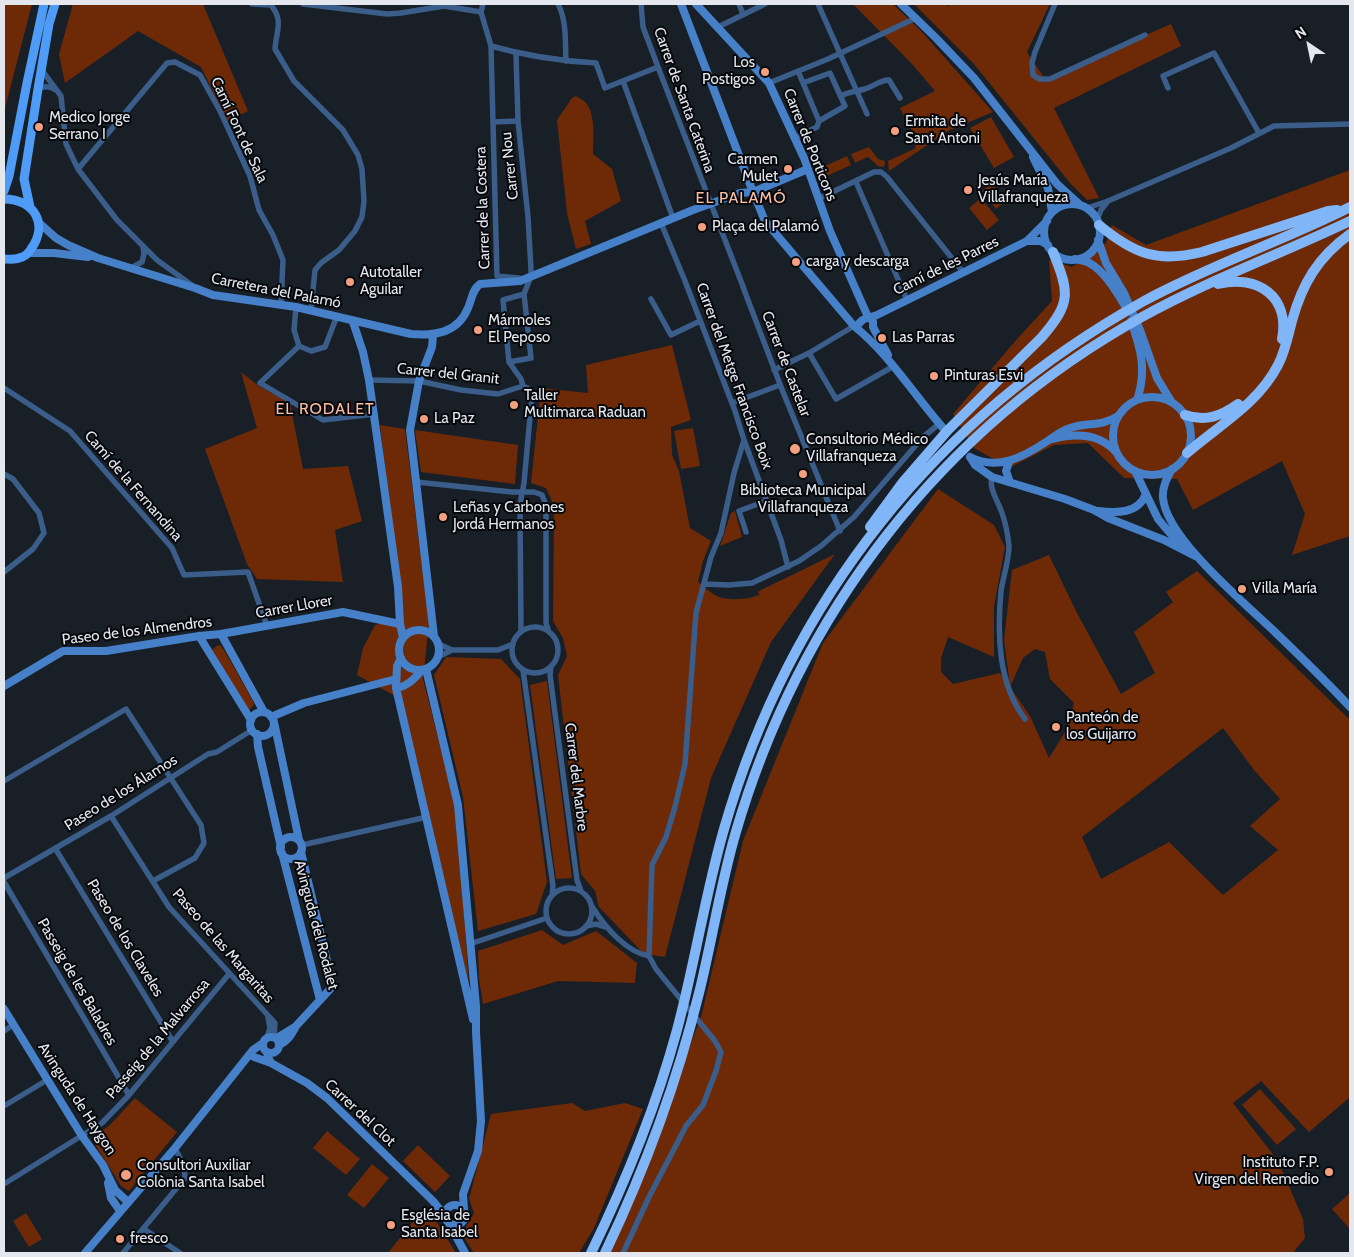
<!DOCTYPE html>
<html>
<head>
<meta charset="utf-8">
<style>
  body { margin:0 }
  #map { position:relative; width:1354px; height:1257px; overflow:hidden; background:#181f27; font-family:Cabin,sans-serif }
  canvas { display:block }
  .frame { position:absolute; inset:0; border:5px solid #e4e8ee; pointer-events:none }
  .north { position:absolute; left:1284px; top:20px; width:50px; height:50px; -webkit-text-stroke:4px #06080c; paint-order:stroke; rotate:326deg; font-size:14px; font-weight:700; line-height:20px; text-align:center; color:#e4e8ee }
  .north::after { content:''; display:block; margin:auto; width:18px; height:22px; background:#e4e8ee; clip-path:polygon(50% 0,100% 100%,50% 72%,0 100%) }
</style>
</head>
<body>
<div id="map">
<canvas width="1354" height="1257"></canvas>
<div class="frame"></div>
<div class="north">N</div>
</div>
<script>
const g = document.querySelector('canvas').getContext('2d');
g.lineJoin = 'round';
function fillPath(path, color) { g.fillStyle = color; g.fill(path, 'evenodd'); }
function stroke(path, color, width, dash) { g.strokeStyle = color; g.lineWidth = width; g.lineCap = dash ? 'butt' : 'round'; g.setLineDash(dash || []); g.stroke(path); }
function label(font, color, halo, rows, align = 'center') {
  g.font = font + ' Cabin,sans-serif'; g.lineWidth = 4; g.setLineDash([]); g.textBaseline = 'middle'; g.strokeStyle = halo; g.fillStyle = color; for (const [text, x, y, turn = 0] of rows) {
    g.save(); g.translate(x, y); g.rotate((+turn || 0) * Math.PI / 180); g.textAlign = isNaN(turn) ? turn : align; if (halo) g.strokeText(text, 0, 0); g.fillText(text, 0, 0); g.restore();
  }
}
fillPath(new Path2D(`
  M4 4H32L4 112Z
  M73 4H203L248 111 227 121 201 67 138 31 65 83 59 54Z
  M853 4H893L922 32 993 112 948 131 889 171 888 161 916 148 908 133 910 131 915 137 900 108 935 91 912 64Z
  M914 4H943L948 6 949 4H1050L1027 52 1045 79 1171 24 1181 46 1054 108 1099 198 1087 200 1070 183 974 64Z
  M576 96C579 98 584 100 586 103 596 115 593 139 593 154L612 169 621 201 585 221 591 244 576 249 567 213 557 120 572 98Z
  M991 117 1014 157 994 168 970 128Z
  M869 147 878 159 885 161 884 167 878 166 868 157 855 163 851 154Z
  M847 156 851 165 818 180 814 171Z
  M1350 170V536L1292 555 1305 514 1282 461 1193 510 1177 479 1124 478 1088 443 1054 445 1009 468 974 448 953 414 1017 339 1052 301 1049 260 1072 267 1106 243 1112 225 1146 245Z
  M992 183 1006 201 996 209 982 191Z
  M981 198 999 220 987 230 969 208Z
  M672 345 691 420 671 427 672 455 679 471 690 528 711 541 703 561 698 582C704 586 710 593 717 596 726 601 751 600 760 594L757 592 835 554 771 642 711 778 665 957 644 954 599 907 595 891 581 874 558 675 567 656 563 638 553 621 554 506 546 488 531 483 541 388 588 393 586 365Z
  M241 372 259 386 290 403 303 469 348 466 362 521 335 530 343 582 257 579 247 564 205 449 257 428Z
  M380 425 405 429 429 623 423 679 456 808 469 983 395 696 357 675 363 648 375 625 403 619Z
  M693 428 700 466 681 469 674 431Z
  M415 430 518 445 515 484 421 472Z
  M938 489 994 525 1005 547 994 607V657L948 637 941 658V672L953 684 1000 673 1010 686 1004 640 1012 570 1049 555 1077 613 1121 694 1155 673 1134 632 1173 602 1166 592 1197 571 1350 720V1097L1309 1132 1261 1081 1233 1103 1278 1161 1303 1219 1305 1238 1293 1253H610L701 1017 743 841 823 643ZM1035 649 1045 652 1050 679 1074 703 1067 729 1049 758 1030 716 1010 687 1023 658ZM1223 728 1254 770 1280 799 1250 826 1278 850 1223 895 1169 842 1101 879 1082 837Z
  M735 511 742 537 720 546 731 513Z
  M218 645 221 646 224 650 253 701 254 705 249 710 212 650Z
  M446 657 501 659 520 679 547 882 536 914 478 931 463 797 434 675Z
  M547 681 572 878 556 879 530 685Z
  M542 930 563 945 596 931 637 963 635 983 558 981 483 1004 479 979 478 951Z
  M1260 1089 1296 1129 1277 1145 1242 1105Z
  M135 1098 177 1132 129 1191 121 1186 91 1138 110 1125Z
  M572 1103 585 1111 625 1103 643 1109 594 1228 579 1253H474L462 1234 474 1213 469 1199 491 1114Z
  M327 1131 360 1159 346 1175 313 1148Z
  M418 1145 450 1176 435 1192 403 1161Z
  M372 1164 389 1178 364 1208 347 1195Z
  M1349 1194 1350 1196V1229L1332 1209Z
  M424 1207 434 1218 456 1253H388Z
  M26 1213 42 1239 29 1247 13 1221Z`), '#6e2a07');
stroke(new Path2D(`
  M252 4 271 5
  M303 4 387 14 401 13 444 6 481 12
  M483 4 481 12 491 46 497 276 519 278
  M558 4C567 21 565 42 566 61
  M641 4 643 27 658 67 744 289
  M739 4 743 14
  M818 4 867 114
  M1055 4 1035 52 1032 63 1033 75 1039 79H1050L1145 35
  M271 5C284 21 276 32 275 49L294 81 343 130 358 155 362 169 364 201 362 217 355 231 339 250 321 263 315 270 311 310
  M718 27 765 4
  M491 46C526 56 560 61 596 63L605 88 658 67
  M516 54 518 121 528 217 531 269V276L524 294 503 300 509 362 521 379 523 386
  M41 69 61 96 66 144 78 169 117 220 157 260 193 286
  M798 71 819 121
  M623 81 673 218
  M769 83 828 59 916 18
  M1168 88 1163 76 1214 53 1259 133
  M38 89C45 86 49 86 56 90
  M840 96C849 92 857 91 865 89 874 86 880 80 889 80L900 98
  M493 122 518 121
  M795 138 817 127 819 121 845 106 830 73 803 83
  M78 169 167 63 175 62 200 75 220 111 250 176 259 210 273 235 283 260 281 304
  M856 182 907 300
  M818 199 874 172H881L887 177 963 272
  M1087 208 1108 201 1231 148 1274 126 1350 124
  M1097 220 1101 210 1108 201
  M661 223 685 281 735 411 744 440 781 540 788 567
  M131 268 142 262 144 254 143 247
  M743 287 783 392 840 531
  M651 299 671 335 700 321
  M296 307 294 330 299 346 311 351 325 347 337 316
  M299 346 260 383 323 420 374 414
  M809 353 836 399 894 366
  M509 362 531 358 524 294
  M774 370 809 353 854 326
  M369 380 419 381 461 390 498 394 523 386
  M4 388 70 431 172 548 184 575 248 572 267 626
  M732 403 780 385
  M4 474 13 479 39 513 44 533 33 549 4 572
  M992 477C988 489 1000 504 1003 516 1006 525 1008 537 1009 546 1009 561 1003 577 1001 591 997 634 998 684 1025 719
  M416 482 512 492H534L542 495 546 505V623L549 632
  M746 532 739 511 766 501
  M705 584 729 585 752 583 799 561 821 546 854 517 923 437 939 424
  M512 650a23 23 0 1 1 46 0a23 23 0 1 1-46 0Z
  M521 632 520 504 524 483 532 395 529 389 523 386
  M439 644 452 650H498L513 644
  M438 657 452 650
  M551 666 550 675 577 880 581 891
  M523 670 553 886 552 896
  M4 781 126 709 201 825 204 843 195 858 153 881
  M111 816 169 907 275 1023 274 1037
  M302 845 427 817
  M55 848 173 1042
  M4 878 111 816 208 754 217 752 252 730
  M4 882 129 1095
  M546 911a23 23 0 1 1 46 0a23 23 0 1 1-46 0Z
  M593 908C605 927 626 952 649 956
  M586 926 596 924 606 927
  M470 944 547 918
  M4 1031 13 1025
  M267 1037 270 1028 268 1018
  M4 1106 47 1080
  M4 1184 102 1123 129 1095 229 974
  M144 1229 180 1253
  M123 1253 185 1178 184 1166 175 1148
  M623 1253 649 1197 686 1126 703 1105 716 1071 721 1052 715 1041 656 969 649 956 652 865 666 837 675 807 685 764 696 613 711 557 721 533 734 473 744 440`), '#3a5d8a', 5.5);
stroke(new Path2D(`
  M681 4 753 192 765 221 770 227 854 326C890 355 914 395 944 429
  M696 4 769 83 804 158 830 231 868 317 873 321V327L888 355
  M901 4 936 38 974 78 1057 184 1080 205
  M1033 157 1048 188 1052 212
  M1044 232a28 28 0 1 1 56 0a28 28 0 1 1-56 0Z
  M38 222 56 238 68 245 98 258 195 288 213 295 296 307 411 334C435 336 458 333 468 308 472 299 472 290 480 284L520 281 693 210 740 193 753 192 808 169
  M1098 240 1106 263 1124 293 1140 330 1157 378 1171 401
  M1027 241H1041L1048 245
  M29 253H54L88 257
  M1075 259C1080 260 1087 261 1091 264 1105 272 1117 292 1125 306
  M1131 321C1141 349 1147 371 1137 400
  M353 322 363 352 369 380 398 587 400 624 403 637
  M857 328C860 318 868 318 877 315L1027 241 1047 221
  M433 335 432 347 419 381 410 430 434 636
  M1113 436a39 39 0 1 1 78 0a39 39 0 1 1-78 0Z
  M1053 439C1076 433 1099 433 1116 452
  M970 457 975 465 992 477 1065 499 1094 510 1108 518 1164 540 1195 556
  M970 457C998 471 1023 457 1046 442 1054 437 1060 431 1070 428 1087 422 1101 427 1118 416
  M1009 462 1006 471 1010 482
  M1172 469C1167 478 1162 487 1163 498 1166 538 1247 605 1277 634 1302 658 1327 682 1350 707
  M1135 471 1158 519 1180 545
  M1098 511C1117 513 1138 514 1146 494
  M399 650a20 20 0 1 1 40 0a20 20 0 1 1-40 0Z
  M221 634 264 712
  M199 636 251 720
  M401 658 397 666 396 688 473 1019
  M426 669 458 805 476 1006V1032L481 1121 478 1151 463 1194 464 1210
  M4 686 63 651H106L199 636 221 634 343 612 400 624
  M396 688C408 686 414 679 422 670
  M250 724a12 12 0 1 1 24 0a12 12 0 1 1-24 0Z
  M271 717 304 703 396 679
  M274 722 299 840
  M257 734 258 747 281 847
  M280 848a11 11 0 1 1 22 0a11 11 0 1 1-22 0Z
  M282 853 320 1000
  M4 1009 82 1136 103 1165 115 1190 128 1202
  M263 1045a8 8 0 1 1 16 0a8 8 0 1 1-16 0Z
  M277 1038 295 1027
  M279 1045C288 1041 292 1034 296 1026L333 986 301 852
  M267 1052 268 1057 271 1063 307 1083 327 1098 433 1201 445 1216
  M254 1057 271 1063
  M108 1183 111 1198 120 1211
  M445 1215a10 10 0 1 1 20 0a10 10 0 1 1-20 0Z
  M449 1223 465 1253
  M85 1253 175 1148 253 1050 263 1043`), '#4680c8', 8);
stroke(new Path2D(`
  M4 191 9 176 27 83 44 4
  M4 199C34 199 49 224 31 249 29 253 24 257 19 258 15 260 9 259 4 259
  M30 207 24 179 38 89 49 24 55 4`), '#4e9bf8', 9);
stroke(new Path2D(`
  M1099 225C1134 254 1157 263 1202 252L1328 211 1337 210
  M1218 284C1258 274 1290 297 1282 339
  M1185 415C1206 422 1221 416 1238 404
  M1187 453C1219 425 1258 404 1278 365 1285 352 1288 336 1292 321 1302 284 1318 257 1350 234
  M870 527 903 482 948 430 1042 337C1072 302 1069 292 1053 252
  M591 1253C626 1181 656 1107 677 1030 695 963 705 895 724 829 790 600 936 417 1144 301 1210 265 1283 241 1350 207
  M605 1253C645 1169 677 1083 699 993 712 941 720 887 735 835 799 614 940 429 1142 317 1209 280 1281 254 1350 221`), '#80b5f7', 10);
for (const [x, y, r, color] of [
  [765,72,5,"#f2a07f"],
  [39,127,5,"#f2a07f"],
  [895,131,5,"#f2a07f"],
  [788,169,5,"#f2a07f"],
  [968,190,5,"#f2a07f"],
  [702,227,5,"#f2a07f"],
  [796,262,5,"#f2a07f"],
  [350,282,5,"#f2a07f"],
  [478,330,5,"#f2a07f"],
  [882,338,5,"#f2a07f"],
  [934,376,5,"#f2a07f"],
  [514,405,5,"#f2a07f"],
  [424,419,5,"#f2a07f"],
  [795,449,6,"#f2a07f"],
  [803,474,5,"#f2a07f"],
  [443,517,5,"#f2a07f"],
  [1242,589,5,"#f2a07f"],
  [1056,727,5,"#f2a07f"],
  [1329,1172,5,"#f2a07f"],
  [126,1175,6,"#f2a07f"],
  [391,1225,5,"#f2a07f"],
  [120,1239,5,"#f2a07f"]
]) { const dot = new Path2D(); dot.arc(x, y, r, 0, 2 * Math.PI); g.fillStyle = color; g.fill(dot); stroke(dot, '#06080c', 2); }
label('15px', '#e4e8ee', '#06080c', [
  ["Los",755,63,"right"],
  ["Postigos",755,80,"right"],
  ["Medico Jorge",49,118],
  ["Serrano I",49,135],
  ["Ermita de",905,122],
  ["Sant Antoni",905,139],
  ["Carmen",778,160,"right"],
  ["Mulet",778,177,"right"],
  ["Jesús María",978,181],
  ["Villafranqueza",978,198],
  ["Plaça del Palamó",712,227],
  ["carga y descarga",806,262],
  ["Autotaller",360,273],
  ["Aguilar",360,290],
  ["Mármoles",488,321],
  ["El Peposo",488,338],
  ["Las Parras",892,338],
  ["Pinturas Esvi",944,376],
  ["Taller",524,396],
  ["Multimarca Raduan",524,413],
  ["La Paz",434,419],
  ["Consultorio Médico",806,440],
  ["Villafranqueza",806,457],
  ["Biblioteca Municipal",803,491,"center"],
  ["Villafranqueza",803,508,"center"],
  ["Leñas y Carbones",453,508],
  ["Jordá Hermanos",453,525],
  ["Villa María",1252,589],
  ["Panteón de",1066,718],
  ["los Guijarro",1066,735],
  ["Instituto F.P.",1319,1163,"right"],
  ["Virgen del Remedio",1319,1180,"right"],
  ["Consultori Auxiliar",137,1166],
  ["Colònia Santa Isabel",137,1183],
  ["Església de",401,1216],
  ["Santa Isabel",401,1233],
  ["fresco",130,1239]
], 'left');
label('15px', '#e4e8ee', '#06080c', [
  ["Carrer de Santa Caterina",684,100,70],
  ["Camí Font de Sala",239,130,65],
  ["Carrer de Porticons",810,145,68],
  ["Carrer Nou",510,166,-96],
  ["Carrer de la Costera",483,208,-92],
  ["Camí de les Parres",946,266,-26],
  ["Carretera del Palamó",276,291,11],
  ["Carrer de Castelar",786,364,69],
  ["Carrer del Granit",448,374,6],
  ["Carrer del Metge Francisco Boix",734,376,70],
  ["Camí de la Fernandina",133,486,49],
  ["Carrer Llorer",294,607,-10],
  ["Paseo de los Almendros",137,631,-7],
  ["Carrer del Marbre",576,777,83],
  ["Paseo de los Álamos",121,793,-32],
  ["Avinguda del Rodalet",316,925,75],
  ["Paseo de los Claveles",125,938,59],
  ["Paseo de las Margaritas",223,946,49],
  ["Passeig de les Baladres",77,982,60],
  ["Passeig de la Malvarrosa",158,1039,-50],
  ["Avinguda de Haygon",77,1099,57],
  ["Carrer del Clot",360,1113,43]
]);
g.letterSpacing = '1px';
label('16px', '#fcbea4', '#06080c', [
  ["EL PALAMÓ",741,198],
  ["EL RODALET",325,409]
]);
g.letterSpacing = '0px';
</script>
</body>
</html>
